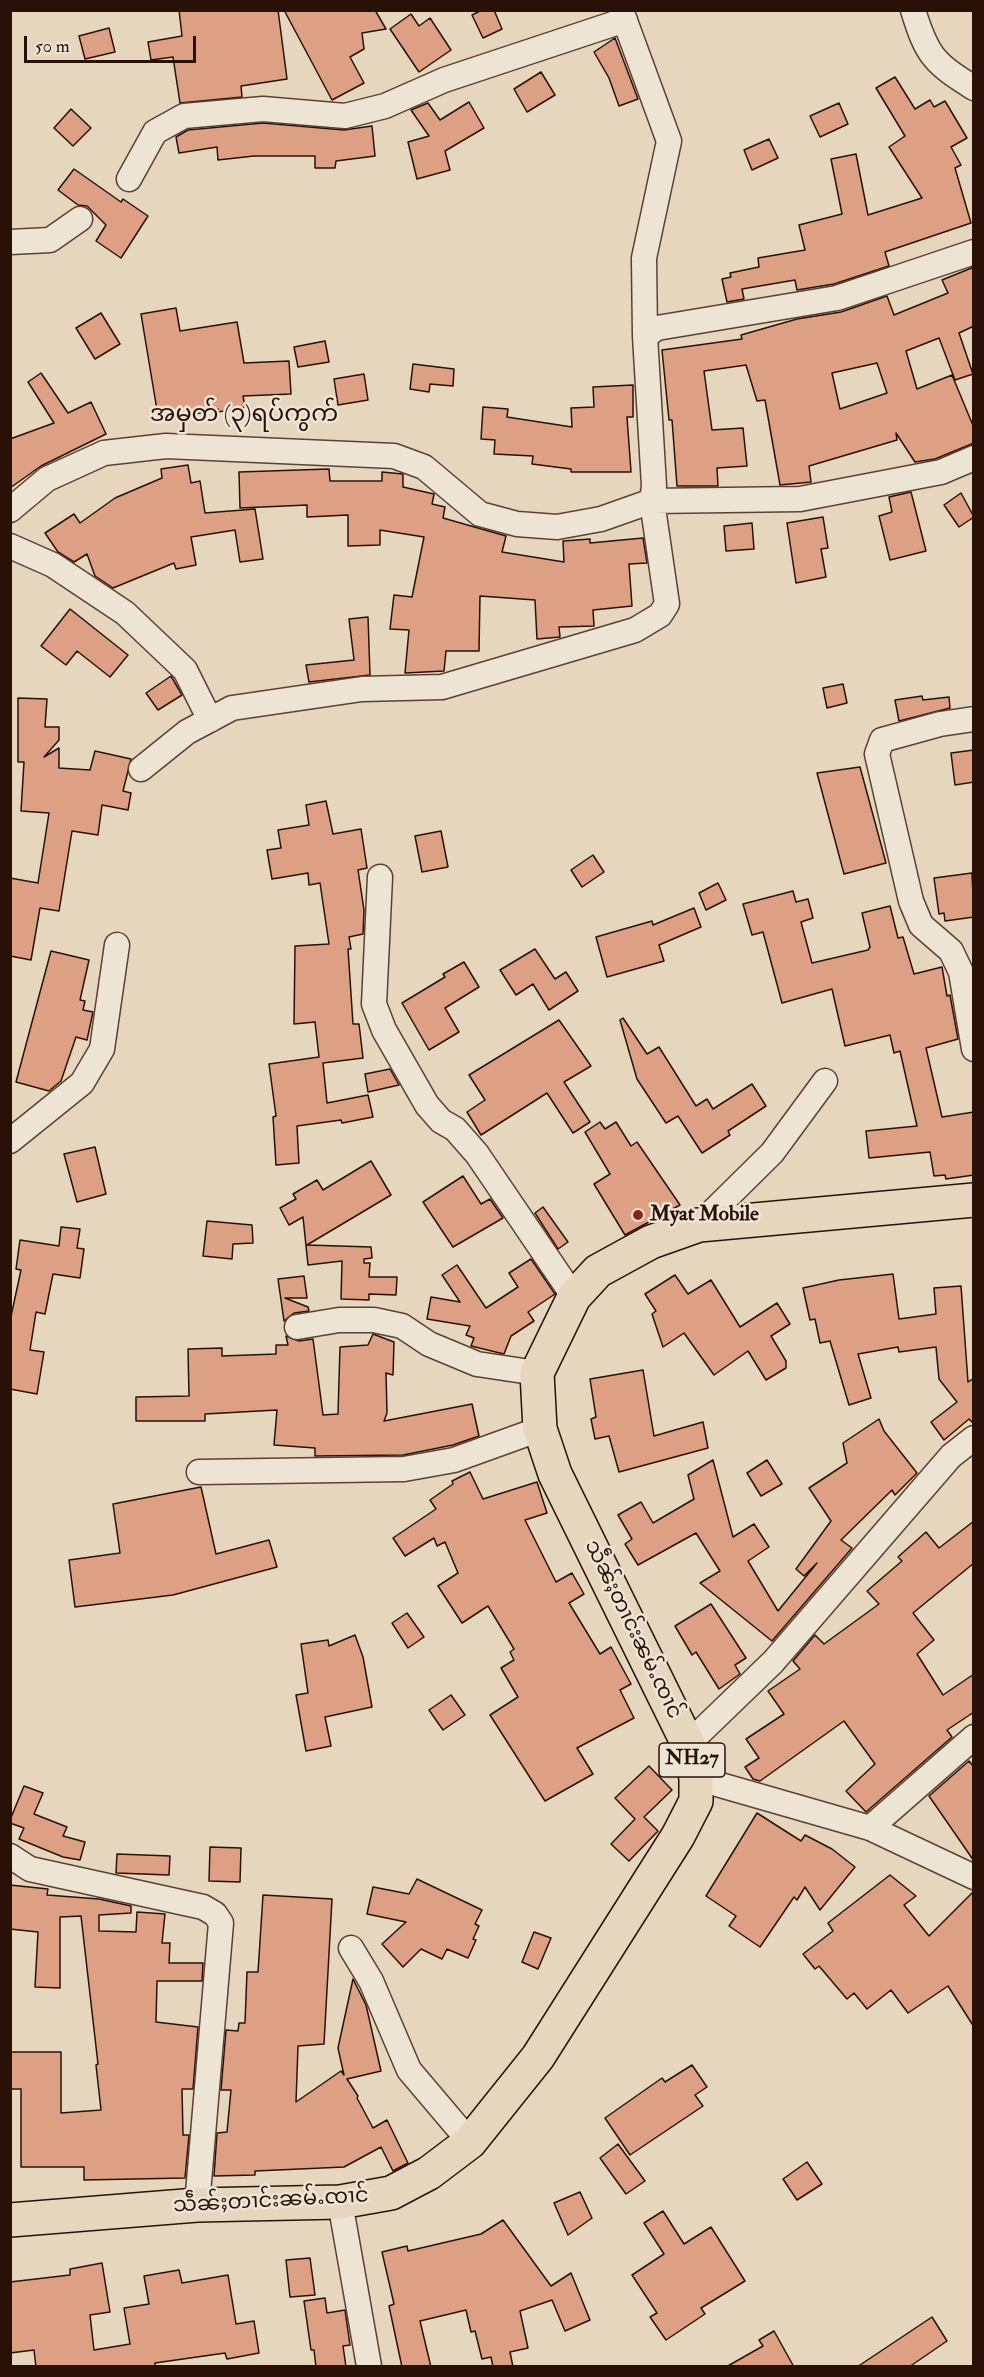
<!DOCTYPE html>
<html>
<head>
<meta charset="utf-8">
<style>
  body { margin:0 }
  #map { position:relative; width:984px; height:2377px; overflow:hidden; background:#e5d6bd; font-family:"IM FELL Double Pica",serif }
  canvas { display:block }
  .frame { position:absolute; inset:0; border:12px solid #2a1108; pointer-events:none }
  .scale { position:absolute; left:24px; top:36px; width:172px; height:27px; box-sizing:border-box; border:3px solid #2a1108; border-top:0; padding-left:8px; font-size:18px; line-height:21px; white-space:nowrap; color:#2a1108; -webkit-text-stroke:4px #eee4d4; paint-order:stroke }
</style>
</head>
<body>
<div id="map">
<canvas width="984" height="2377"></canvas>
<div class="frame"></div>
<div class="scale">50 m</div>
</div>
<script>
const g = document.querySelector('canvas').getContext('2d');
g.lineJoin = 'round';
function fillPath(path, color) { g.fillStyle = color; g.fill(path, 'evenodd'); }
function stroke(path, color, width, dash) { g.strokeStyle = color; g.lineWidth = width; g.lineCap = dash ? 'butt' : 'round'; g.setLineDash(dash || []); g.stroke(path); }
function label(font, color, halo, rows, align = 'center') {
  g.font = font + ' "IM FELL Double Pica","Noto Sans Myanmar",serif'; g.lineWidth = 5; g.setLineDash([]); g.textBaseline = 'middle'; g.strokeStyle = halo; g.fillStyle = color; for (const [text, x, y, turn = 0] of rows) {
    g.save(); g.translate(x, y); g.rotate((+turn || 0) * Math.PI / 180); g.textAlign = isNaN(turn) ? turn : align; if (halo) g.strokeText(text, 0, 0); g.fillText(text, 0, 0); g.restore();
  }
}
const building = new Path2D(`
  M179 10H278L287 79 241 86 242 97 180 103 173 57 151 60 148 42 182 36Z
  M284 10H375L386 29 362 33 364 49 350 57 364 83 332 100Z
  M482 10H494L502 29 483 38 472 15Z
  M411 14 419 26 430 18 451 50 419 72 390 29Z
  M109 28 115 52 85 59 79 36Z
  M615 38 638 99 619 106 609 78 594 52Z
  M541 72 555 95 527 112 514 89Z
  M895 77 915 109 930 100 934 107 945 101 967 138 951 147 961 165 955 168 971 223 885 252 889 266 834 284 797 290 795 280 742 289 744 299 727 302 722 279 731 277 730 273 759 267 758 258 805 250 799 225 842 214 831 159 856 154 868 215 922 198 889 147 905 136 876 88Z
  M469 102 484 128 445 151 450 170 417 179 408 142 429 136 411 110 428 103 440 120Z
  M839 103 848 124 820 137 810 116Z
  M71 109 91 128 73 146 54 128Z
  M263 123 344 130 372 126 375 156 336 161 335 168H315V156H254L218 160 217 147 179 153 176 137 188 130Z
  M769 139 778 158 752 170 744 150Z
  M74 169 121 202 123 199 148 216 121 258 96 241 106 225 87 206 78 205 58 190Z
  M974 267V326L959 333 973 374 955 380 939 338 906 351 917 389 952 375 974 428V443L935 459 915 462 896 433 897 440 809 466 811 482 780 485 765 400 757 401 746 365 704 371 712 430 743 428 747 466 717 468 718 486H677L672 420H669L662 350 742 339 741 335 797 319 841 312 887 296 894 315 948 293 942 280ZM877 363 887 393 840 409 832 373Z
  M176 308 180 331 237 322 244 363 289 361 291 394 243 396 245 407 218 412V409L159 422 141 314Z
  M101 313 120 344 95 359 76 328Z
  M325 341 329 362 298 367 294 347Z
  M413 364 454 369 453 386 430 384 429 392 410 389Z
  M41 373 68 413 91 402 106 434 41 466 10 488V439L54 423 28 382Z
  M364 374 368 400 338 405 334 379Z
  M633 385V417H627L631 472H571V469L532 464 533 456 494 454 495 440 481 439 483 407 508 409 507 417 572 427 571 408 594 407 593 387Z
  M188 465 191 483 200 481 205 513 255 509 263 559 240 562 235 530 191 537 196 565 176 569 174 563 113 588 95 576 87 554 74 562 58 552 45 533 74 514 80 523 115 498 162 478 161 469Z
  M329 469 330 481H382V472L403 474V487L434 494 432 504 445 507 443 518 506 536 502 552 564 562 563 541 590 539V543L643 538 647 563 629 564 632 606 593 610 594 626 559 627 560 637 537 639 535 600 480 596 479 651H446L444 671 405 673 409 630 390 629 394 595 412 597 424 537 380 530V545L348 546V515L307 517V505L240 508 239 472Z
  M911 492 926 551 890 560 879 516 892 512 889 497Z
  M961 493 974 517 959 527 944 505Z
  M823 517 828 548 821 549 826 577 796 583 787 523Z
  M752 523 754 549 726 551 724 526Z
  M70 609 128 655 110 677 77 651 66 665 41 646Z
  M368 617 370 675 309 682 306 665 354 660 349 619Z
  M171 676 182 695 158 710 146 693Z
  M843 684 847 703 827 708 823 688Z
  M922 696 923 700 949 697 950 708 899 721 895 700Z
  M18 698 47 699 45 727H59V740L44 757 59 748V768L90 770 95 751 131 759 123 791 131 793 128 810 102 805 98 835 72 831 59 911 40 908 31 960 10 956V878L38 883 49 813 21 811 24 762H18Z
  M974 750V782L955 785 951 753Z
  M860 767 886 863 844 874 817 773Z
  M326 801 333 834 361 829 367 868 358 870 364 910 363 934 349 937 351 949H348L353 1024H359L363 1058 323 1063 327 1103 368 1095 373 1117 342 1123 341 1120 297 1126 299 1163 276 1165 273 1117 276 1116 269 1064 319 1057 315 1022 294 1024 295 946 329 944 320 883 309 885 308 873 272 879 267 850 281 848 278 830 309 825 306 805Z
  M441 831 448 867 422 872 415 836Z
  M593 855 604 872 582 887 571 870Z
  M972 873 974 917 945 921 944 913 939 914 934 878Z
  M718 883 726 900 706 910 699 893Z
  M793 891 796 902 808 899 813 918 801 922 812 963 868 950 870 947 862 913 890 906 898 938 903 937 914 974 942 967 947 996 950 995 958 1039 926 1048 942 1117 974 1112V1175L946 1179 945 1175 934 1176 930 1152 869 1158 866 1131 917 1126 900 1051 894 1053 890 1035 845 1046 832 989 782 1003 763 932 752 935 743 904Z
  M694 908 701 927 659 945 664 961 607 977 596 937 652 921 653 925Z
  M535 949 555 979 566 972 578 991 549 1010 533 984 516 995 500 970Z
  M51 951 89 960 80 1000 85 1001 83 1010 93 1012 87 1040 76 1037 61 1081 49 1091 16 1082Z
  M464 962 479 987 445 1008 459 1032 429 1050 402 1003 445 977 443 974Z
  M623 1018 647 1054 659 1047 696 1106 707 1099 713 1109 752 1084 766 1106 728 1131 730 1135 702 1153 678 1116 666 1123 637 1079 620 1020Z
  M559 1020 591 1066 564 1082 590 1122 573 1133 547 1093 481 1135 467 1112 485 1100 469 1075Z
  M390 1069 399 1085 368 1092 365 1074Z
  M600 1122 605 1129 616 1122 631 1146 637 1142 680 1205 625 1235 594 1184 610 1174 585 1132Z
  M95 1147 106 1194 77 1202 64 1154Z
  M371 1161 391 1195 307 1245 371 1247 372 1258 364 1259V1263H370L369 1277H397L396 1295 369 1294V1300L341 1299 342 1261 308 1265 303 1217 289 1225 280 1208 296 1199 293 1194 317 1180 323 1190Z
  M463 1176 481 1204 490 1199 503 1218 453 1247 423 1202Z
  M543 1207 568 1242 558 1249 535 1213Z
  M207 1221 252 1225 253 1243 233 1244 232 1259 203 1256Z
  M61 1227 80 1229 77 1248 84 1249 80 1278 53 1274 45 1314 36 1312 30 1350 44 1352 37 1394 10 1389V1321L21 1270 16 1269 20 1240 59 1246Z
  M531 1259 555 1294 528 1312 534 1321 511 1336 504 1354 471 1346 474 1338 466 1335 470 1326 427 1319 431 1297 460 1302 442 1275 457 1265 486 1308 518 1287 509 1273Z
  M893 1274 899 1319 936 1314 934 1288 961 1286 968 1382 974 1378V1424L969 1419 944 1440 931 1422 957 1402 939 1379 936 1347 899 1352 898 1347 858 1354 871 1398 849 1405 830 1341 820 1343 815 1319 810 1320 803 1288 839 1280Z
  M675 1275 688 1294 711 1280 740 1327 777 1303 790 1324 771 1336 786 1361V1368L766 1380 748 1351 714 1375 684 1333 663 1347 652 1314 656 1311 645 1294Z
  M304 1276 307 1298H285L308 1307 309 1311 294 1313 284 1321 278 1279Z
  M373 1334 394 1342 393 1375 386 1373 387 1413 384 1421 472 1404 479 1436 453 1445 403 1455 315 1456V1448L274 1445 277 1410 205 1414V1421H136V1397L189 1396 188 1349 222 1348V1356L276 1354V1345H288L286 1336 299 1341 313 1339 323 1415 338 1414 340 1347 368 1345Z
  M643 1370 654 1436 703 1422 708 1448 619 1472 609 1436 595 1439 591 1419 596 1417 590 1379Z
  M879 1419 884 1431 917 1473 895 1495 892 1490 841 1540 852 1548 772 1641 700 1583 720 1571 696 1533 638 1565 625 1544 632 1539 618 1515 641 1502 653 1523 694 1499 688 1475 713 1460 733 1537 754 1524 769 1547 748 1561 778 1611 817 1563 804 1576 796 1569 831 1521 809 1488 847 1463 843 1443Z
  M767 1460 782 1484 761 1496 747 1473Z
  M470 1472 483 1499 537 1482 547 1513 525 1520 556 1582 572 1573 584 1594 569 1603 600 1654 611 1647 631 1684 620 1690 634 1718 577 1748 593 1774 545 1801 490 1715 518 1697 501 1668 514 1660 510 1652 514 1649 488 1606 462 1623 438 1586 458 1573 445 1542 437 1546 434 1538 405 1556 393 1538 436 1509 430 1500 453 1484 452 1481Z
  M201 1487 216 1554 269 1540 277 1567 173 1595 75 1607 69 1560 120 1553 113 1504Z
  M974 1521V1563L913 1613 934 1640 917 1654 943 1695 974 1674V1712L947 1730 952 1737 866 1812 846 1791 875 1764 844 1721 760 1781 753 1779 745 1767 759 1758 746 1739 784 1714 768 1691 800 1669 793 1661 815 1635 824 1644 879 1604 867 1591 902 1561 898 1557 926 1532 939 1548Z
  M711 1604 746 1658 735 1665 740 1674 719 1689 696 1652 692 1655 675 1626Z
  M407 1613 424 1637 408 1648 392 1623Z
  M355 1635 363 1657 372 1707 325 1717 331 1746 306 1751 296 1695 308 1693 301 1644 328 1640 329 1646Z
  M451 1695 465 1715 443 1730 429 1710Z
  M969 1761 974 1767V1861L929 1796Z
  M649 1766 672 1790 644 1817 658 1831 629 1861 611 1844 635 1819 615 1798Z
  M24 1786 43 1793 34 1814 67 1827 63 1836 85 1842 80 1860 63 1857 19 1839 24 1828 10 1823V1820Z
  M757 1813 801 1841 805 1835 832 1849 855 1867 820 1910 805 1887 797 1900 794 1897 760 1947 729 1926 736 1916 706 1896Z
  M210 1847 241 1848 240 1882 209 1881Z
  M117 1854 170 1856 169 1875 116 1873Z
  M890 1875 916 1896 904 1905 929 1936 974 1891V2027L948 1986 908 2013 891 1990 867 2009 854 1993 847 1999 819 1966 815 1969 803 1954 833 1931 828 1923Z
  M417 1879 482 1910 475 1924 479 1926 473 1939 476 1940 468 1958 447 1949 442 1959 421 1949 403 1967 382 1944 406 1922 367 1914 373 1887 409 1894Z
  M10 1885 48 1889 47 1895 99 1899 131 1906V1913L99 1915V1931L136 1932 137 1912 165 1914 162 1943H170L169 1963H203L202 1981H157L156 2022 198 2027 193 2089H182L183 2135H189L185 2178 84 2180V2167H21V2089H10V2052H61V2113L101 2110 96 2065 98 2064 81 1916 60 1917V1988L35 1987 38 1932 10 1929Z
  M263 1895 332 1899 324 2044 298 2046 296 2102 341 2071 344 2075 338 2048 353 1979 366 2005 381 2071 347 2079 358 2096 357 2098 373 2128 387 2120 408 2163 393 2171 381 2147 344 2167 255 2171V2175L214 2176 217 2133 227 2132 231 2090H221L226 2030 238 2031 239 2023H245L247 1972H258Z
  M534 1932 551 1938 538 1969 522 1962Z
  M692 2065 707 2087 695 2095 703 2106 630 2155 605 2118 662 2078 665 2082Z
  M618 2144 645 2181 626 2194 600 2158Z
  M807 2162 822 2184 797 2200 783 2179Z
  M580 2192 592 2218 568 2235 554 2203Z
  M663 2211 684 2244 711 2227 745 2281 701 2308 705 2314 666 2340 650 2317 657 2313 632 2275 664 2254 644 2223Z
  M503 2220 551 2286 571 2273 590 2320 565 2331 552 2300 520 2311 528 2348 510 2352 513 2367H493L491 2357 482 2359 475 2331 471 2332 466 2310 420 2321 431 2367H402L389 2306 394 2304 382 2252 407 2246 408 2251 481 2234Z
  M310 2258 315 2295 290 2297 286 2260Z
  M102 2263 110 2312 90 2315 94 2350 130 2344 124 2308 149 2304 144 2276 179 2270 182 2283 228 2275 236 2324 254 2321 259 2353 227 2359 225 2353 155 2363V2367H36L34 2350 10 2353V2282L70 2275V2269Z
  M325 2298 327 2313 345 2310 350 2345 343 2346 346 2367H316L314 2350H311L304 2301Z
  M932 2317 947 2341 909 2367H857Z
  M774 2331 794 2367H726L763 2346 759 2340Z`);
fillPath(building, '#dea084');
stroke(building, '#2a1108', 1.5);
const minor = new Path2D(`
  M621 10 669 141 644 258 645 336
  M913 10C927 56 934 63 974 88
  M129 179 155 132 184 116 263 109 345 116 385 106 444 80 625 20
  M10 242 50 240 80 219
  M10 510 47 479 104 453 166 446 394 456 424 467 480 514 517 524 557 527 601 519 652 501 654 486 645 336 657 328 837 298 974 252
  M10 546 53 565 125 613 185 670 210 720
  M974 719 940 724 882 740 877 754 911 901 921 925 951 951 961 972 974 1049
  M141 769 187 732 232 708 362 689 442 687 635 630 660 615 667 604 652 501 800 499 941 472 974 458
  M380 877 374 1004 384 1030 427 1105 441 1121 455 1129 477 1154 574 1297
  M10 1141 82 1083 102 1049 117 945
  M699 1225 772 1153 825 1081
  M297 1327 339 1320H374L402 1326 429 1344 477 1364 537 1373
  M199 1472 404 1469 454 1460 540 1429
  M688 1744 773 1662 951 1456 974 1438
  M696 1778 870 1828 974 1877
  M870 1828 974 1737
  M10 1856 30 1869 203 1907 215 1914 221 1923 197 2205
  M351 1948 371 1981 409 2070 470 2142
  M340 2202 369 2366`);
const highway = new Path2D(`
  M10 2220 197 2205 340 2202 391 2193 429 2173 470 2142 538 2057 678 1836 696 1801V1778L688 1744 555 1474 540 1429 537 1373 574 1297 598 1271 651 1242 699 1225 974 1200`);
stroke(minor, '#594235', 27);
stroke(highway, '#2a1108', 36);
stroke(minor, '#eee4d4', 24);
stroke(highway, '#e5d6bd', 33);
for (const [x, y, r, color] of [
  [638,1215,6,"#8f2418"]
]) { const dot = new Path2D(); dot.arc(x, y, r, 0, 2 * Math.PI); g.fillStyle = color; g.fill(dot); stroke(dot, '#eee4d4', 2); }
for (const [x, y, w] of [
  [692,1760,66]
]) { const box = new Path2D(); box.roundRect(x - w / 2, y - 17, w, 34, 4.5); g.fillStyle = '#eee4d4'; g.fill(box); stroke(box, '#2a1108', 1.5); }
label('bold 20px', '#2a1108', null, [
  ["NH27",692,1760]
]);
label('bold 21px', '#2a1108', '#eee4d4', [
  ["Myat Mobile",650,1215]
], 'left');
label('21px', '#2a1108', '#eee4d4', [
  ["သဵၼ်ႈတၢင်းၼမ်ႉၸၢင်",632,1630,64],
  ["သဵၼ်ႈတၢင်းၼမ်ႉၸၢင်",271,2202,-3]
]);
label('24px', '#2a1108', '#eee4d4', [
  ["အမှတ် (၃)ရပ်ကွက်",244,416]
]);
</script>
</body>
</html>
